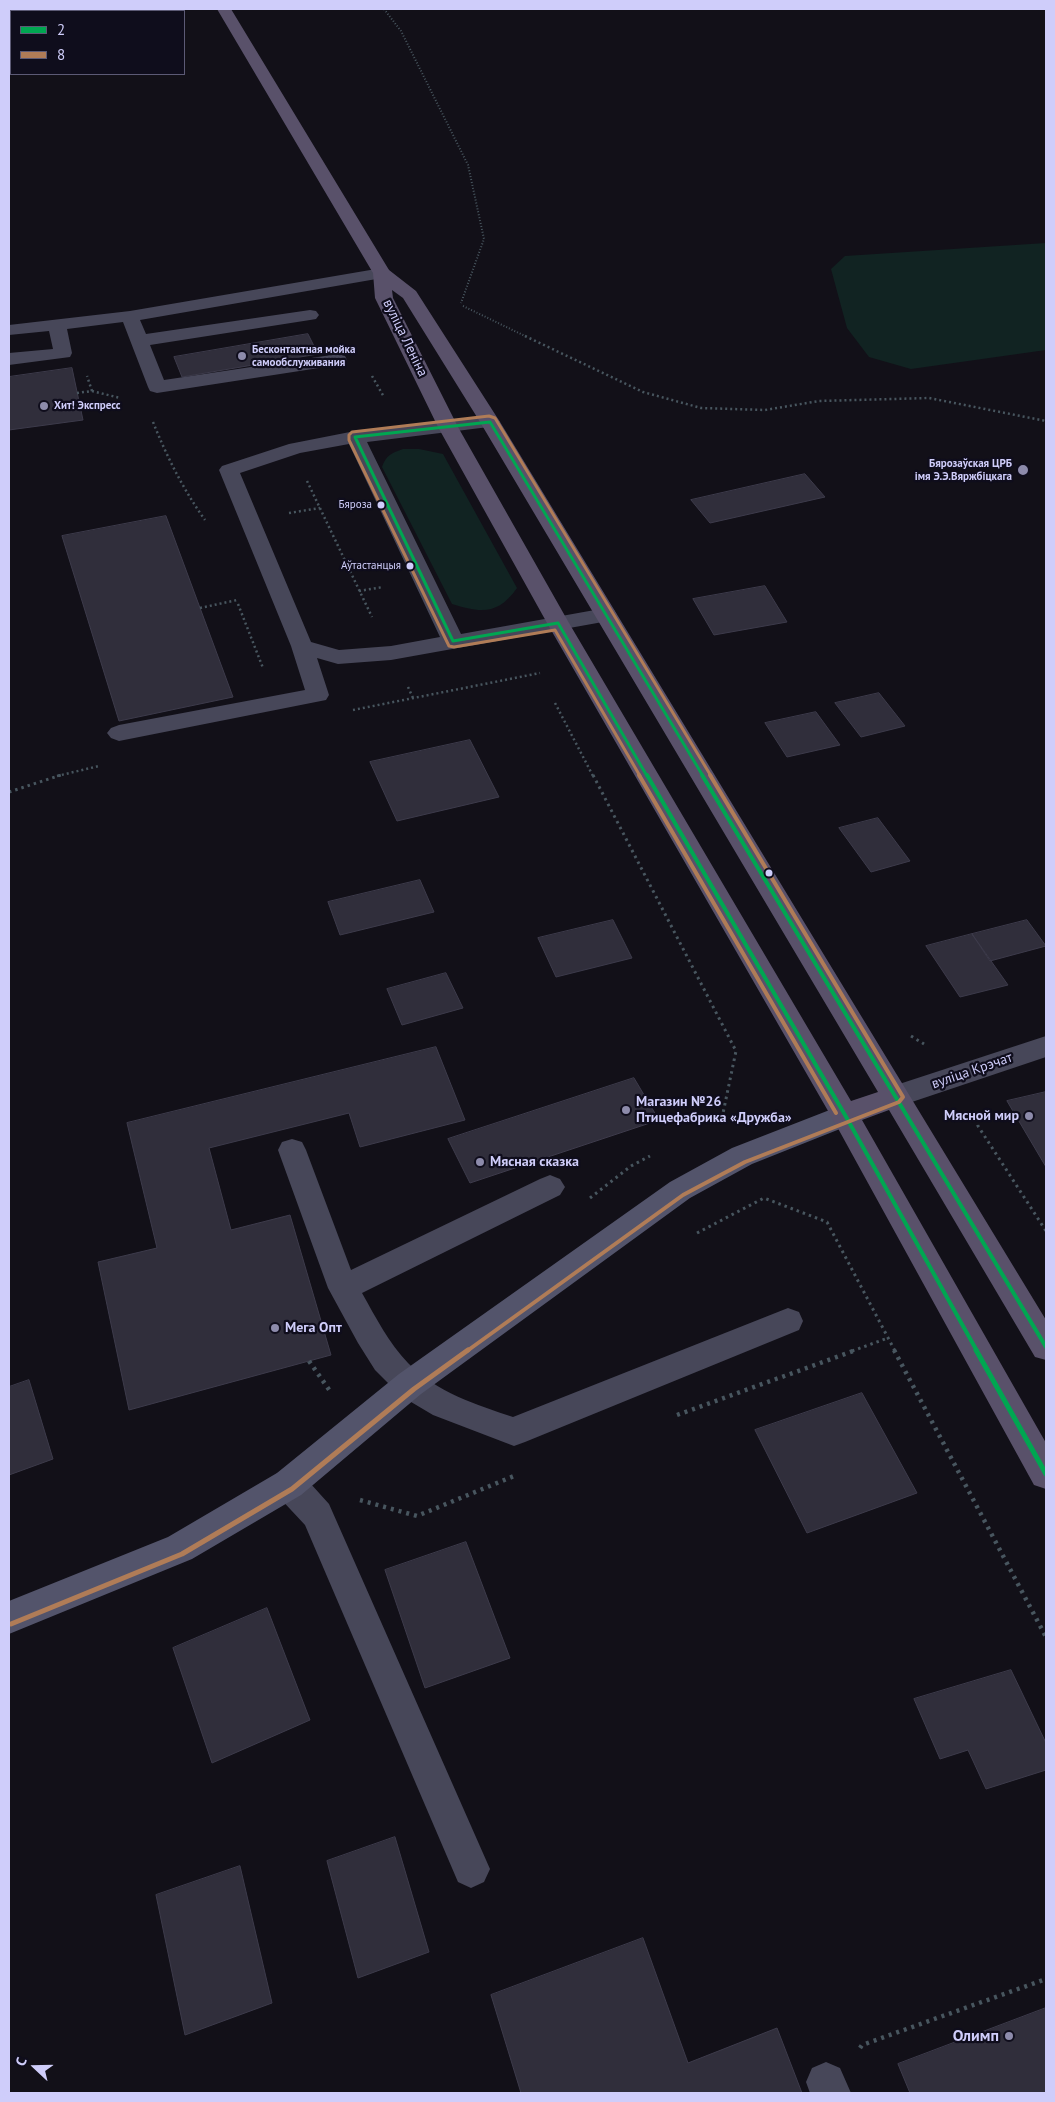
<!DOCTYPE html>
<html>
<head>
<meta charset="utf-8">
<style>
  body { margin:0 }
  #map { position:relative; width:1055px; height:2102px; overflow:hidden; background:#121018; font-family:"PT Sans",sans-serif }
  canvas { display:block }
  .frame { position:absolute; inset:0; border:10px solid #cfcdfa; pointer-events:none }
  .legend { position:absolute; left:10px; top:10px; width:175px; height:65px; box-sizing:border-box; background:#0f0d1c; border:1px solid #5c5a75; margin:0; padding:6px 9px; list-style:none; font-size:15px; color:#cfcdfa }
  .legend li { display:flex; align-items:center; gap:10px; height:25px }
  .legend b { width:25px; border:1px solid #5c5a75 }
  .north { position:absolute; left:10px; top:2042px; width:50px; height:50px; -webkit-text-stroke:4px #0f0d1c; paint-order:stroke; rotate:291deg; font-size:14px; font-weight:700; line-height:20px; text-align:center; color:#cfcdfa }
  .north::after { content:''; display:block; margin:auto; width:18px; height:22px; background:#cfcdfa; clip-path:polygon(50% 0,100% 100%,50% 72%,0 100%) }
</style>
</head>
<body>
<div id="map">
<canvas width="1055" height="2102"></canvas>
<div class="frame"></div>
<ul class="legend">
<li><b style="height:6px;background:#00a651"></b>2</li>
<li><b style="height:6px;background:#b07c57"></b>8</li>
</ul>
<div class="north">С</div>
</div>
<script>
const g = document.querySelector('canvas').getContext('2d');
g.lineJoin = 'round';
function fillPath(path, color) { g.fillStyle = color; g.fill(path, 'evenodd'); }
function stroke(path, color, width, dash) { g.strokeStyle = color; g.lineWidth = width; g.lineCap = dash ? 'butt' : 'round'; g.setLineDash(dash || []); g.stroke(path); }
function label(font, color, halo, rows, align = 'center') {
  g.font = font + ' "PT Sans",sans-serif'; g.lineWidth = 4.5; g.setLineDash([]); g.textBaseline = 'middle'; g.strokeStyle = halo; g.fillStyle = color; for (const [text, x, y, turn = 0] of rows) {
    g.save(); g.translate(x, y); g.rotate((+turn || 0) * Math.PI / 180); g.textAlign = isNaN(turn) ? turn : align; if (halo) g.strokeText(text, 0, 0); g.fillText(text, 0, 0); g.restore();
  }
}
fillPath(new Path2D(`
  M1046 243V350L911 369 869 357 847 328 831 269 845 256Z
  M403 449H419L443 454 517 588C498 615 481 613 452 604L382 467C386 455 392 453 403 449Z`), '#112322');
const building = new Path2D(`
  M308 334 318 354 182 377 174 357Z
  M72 368 83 420 9 430V377Z
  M805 474 825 497 710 523 691 500Z
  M166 516 233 697 119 721 62 536Z
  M765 586 787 622 714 635 693 599Z
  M879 693 905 726 861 737 835 703Z
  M816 712 840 745 787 757 765 723Z
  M470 740 499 797 397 821 370 762Z
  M878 818 910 861 871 872 839 828Z
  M420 880 434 912 340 935 328 902Z
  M613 920 632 958 556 977 538 938Z
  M1027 920 1046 946 990 961 972 934Z
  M972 934 1008 985 960 997 926 946Z
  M446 973 463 1008 402 1025 387 989Z
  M436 1047 465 1120 360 1147 349 1113 209 1148 231 1230 290 1215 331 1355 129 1410 98 1262 157 1248 127 1123Z
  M634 1078 659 1120 470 1183 448 1139Z
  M1046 1092V1167L1007 1101Z
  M29 1380 53 1459 9 1475V1387Z
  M862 1393 917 1493 807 1533 755 1430Z
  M466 1542 510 1658 425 1688 385 1570Z
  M267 1608 310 1720 212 1763 173 1648Z
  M1011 1670 1046 1743V1770L986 1789 968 1750 940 1759 914 1699Z
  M395 1837 429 1952 358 1978 327 1861Z
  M240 1866 272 2003 185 2035 156 1895Z
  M643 1938 688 2063 777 2028 802 2093H521L491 1995Z
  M1046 2008V2093H910L898 2064Z`);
fillPath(building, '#302e3b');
stroke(building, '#3d3b4b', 1);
stroke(new Path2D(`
  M384 9 401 31 468 165 484 239 461 303
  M463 306 527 337`), '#48565f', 2, [1, 2]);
stroke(new Path2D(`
  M525 336 643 392 701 408 765 410 819 401 929 398 1046 421
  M372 376 384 397
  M92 391 120 398
  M77 393 92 391 87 376
  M153 422C167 457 183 489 205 520
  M307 481 372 617
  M289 513 320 508
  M359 591 383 587
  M238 604 263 668
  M200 608 237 600
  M408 687 413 698
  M555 703 593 776
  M353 710 540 673
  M57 776 99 766`), '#48565f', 2.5, [2, 3]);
stroke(new Path2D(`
  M593 775 736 1051 722 1118
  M9 792 61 775
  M911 1036 924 1044
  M976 1112 978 1126 1046 1231
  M590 1198 631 1166 650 1156
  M697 1233 764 1198 827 1222 895 1351
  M852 1351 888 1338`), '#48565f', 3, [2.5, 4]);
stroke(new Path2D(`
  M894 1350 1046 1637
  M309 1361 330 1391
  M677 1415 856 1350
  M360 1500 417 1516 514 1476
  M860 2048 862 2045 1046 1979`), '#48565f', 4.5, [3, 5]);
fillPath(new Path2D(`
  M382 268 388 269 391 273 388 277 140 320 146 334 310 310 316 311 319 315 316 319 310 320 150 345 164 380 338 354 345 356 347 360 345 364 157 393 150 391 148 387 123 322 67 329 72 353 70 357 9 365V353L53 349 49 331 9 335V325L130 311Z
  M490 416 497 418 500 422 497 426 367 442 461 634 606 608 614 610 617 615 614 620 391 660 338 664 317 658 329 695 326 700 119 741 111 738 107 733 111 728 119 725 305 690 291 646 219 470 222 466 289 444 355 431ZM349 444 440 637 391 646 339 650 311 642 240 473 300 453Z
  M292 1139 302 1142 306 1150 351 1270 540 1179 550 1175 560 1179 565 1187 560 1195 362 1293C376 1318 389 1343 408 1363 436 1392 477 1405 513 1417L788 1308 799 1312 803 1321 799 1330 525 1442 514 1446 433 1415 401 1396 375 1370 358 1343 328 1288 278 1150 282 1142Z
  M289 1469 301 1473 329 1504 490 1869 484 1882 471 1888 458 1882 305 1525 277 1495 272 1484 277 1473Z
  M826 2062 840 2068 851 2093H810L806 2082 812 2068Z`), '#474759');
fillPath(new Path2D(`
  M1046 1036V1057L897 1107 887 1104 883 1096 887 1088Z`), '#474759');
fillPath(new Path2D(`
  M845 1104 855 1107 859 1115 855 1123 752 1164 690 1198 421 1394 301 1495 192 1559 9 1634V1601L168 1537 277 1473 399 1374 670 1182 732 1148Z`), '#53546b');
fillPath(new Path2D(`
  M217 9H231L389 270 416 291 500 422 1046 1320V1360L1035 1357 889 1110 862 1120 1046 1443V1489L1034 1485 835 1123 547 623 438 427 375 298 373 273ZM392 290 403 298 480 422 878 1092 851 1101 569 623 458 427 393 298Z`), '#59516a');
stroke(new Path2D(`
  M490 422 703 776
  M355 437 453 641
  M355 437 490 422
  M558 623 647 776
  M453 641 558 623`), '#00a651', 3);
stroke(new Path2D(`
  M647 775 845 1115 977 1351
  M702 775 1046 1347`), '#00a651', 4);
stroke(new Path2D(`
  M976 1350 1046 1474`), '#00a651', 5);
stroke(new Path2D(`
  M640 776 555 630 454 647 449 646 349 440V435L352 432 489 416 495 418 711 776`), '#b07c57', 3);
stroke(new Path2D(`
  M639 775 836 1113
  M467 1351 683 1195 745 1162 899 1102 903 1097 710 775`), '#b07c57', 4);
stroke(new Path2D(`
  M11 1624 182 1554 292 1489 414 1389 468 1350`), '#b07c57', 5);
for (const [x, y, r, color] of [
  [242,356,5,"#8d8bab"],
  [44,406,5,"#8d8bab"],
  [1023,470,6,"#8d8bab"],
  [381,505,4.5,"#cfcdfa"],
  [410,566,4.5,"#cfcdfa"],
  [769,873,4.5,"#cfcdfa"],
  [626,1110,5,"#8d8bab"],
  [1029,1116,5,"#8d8bab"],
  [480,1162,5,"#8d8bab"],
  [275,1328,5,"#8d8bab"],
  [1009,2036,5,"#8d8bab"]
]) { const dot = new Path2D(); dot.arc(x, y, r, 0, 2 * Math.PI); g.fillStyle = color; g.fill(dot); stroke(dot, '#0f0d1c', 2); }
label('bold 11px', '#cfcdfa', '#0f0d1c', [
  ["Бесконтактная мойка",252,350],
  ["самообслуживания",252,363],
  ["Хит! Экспресс",54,406],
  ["Бярозаўская ЦРБ",1012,464,"right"],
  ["імя Э.Э.Вяржбіцкага",1012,477,"right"]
], 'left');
label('11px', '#cfcdfa', '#0f0d1c', [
  ["Бяроза",372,505],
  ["Аўтастанцыя",401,566]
], 'right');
label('14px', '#cfcdfa', '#0f0d1c', [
  ["вуліца Леніна",405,338,64],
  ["вуліца Крэчат",972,1071,-19]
]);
label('bold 14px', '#cfcdfa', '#0f0d1c', [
  ["Магазин №26",636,1102],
  ["Птицефабрика «Дружба»",636,1118],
  ["Мясной мир",1019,1116,"right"],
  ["Мясная сказка",490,1162],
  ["Мега Опт",285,1328]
], 'left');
label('bold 16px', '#cfcdfa', '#0f0d1c', [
  ["Олимп",999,2036]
], 'right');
</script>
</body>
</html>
